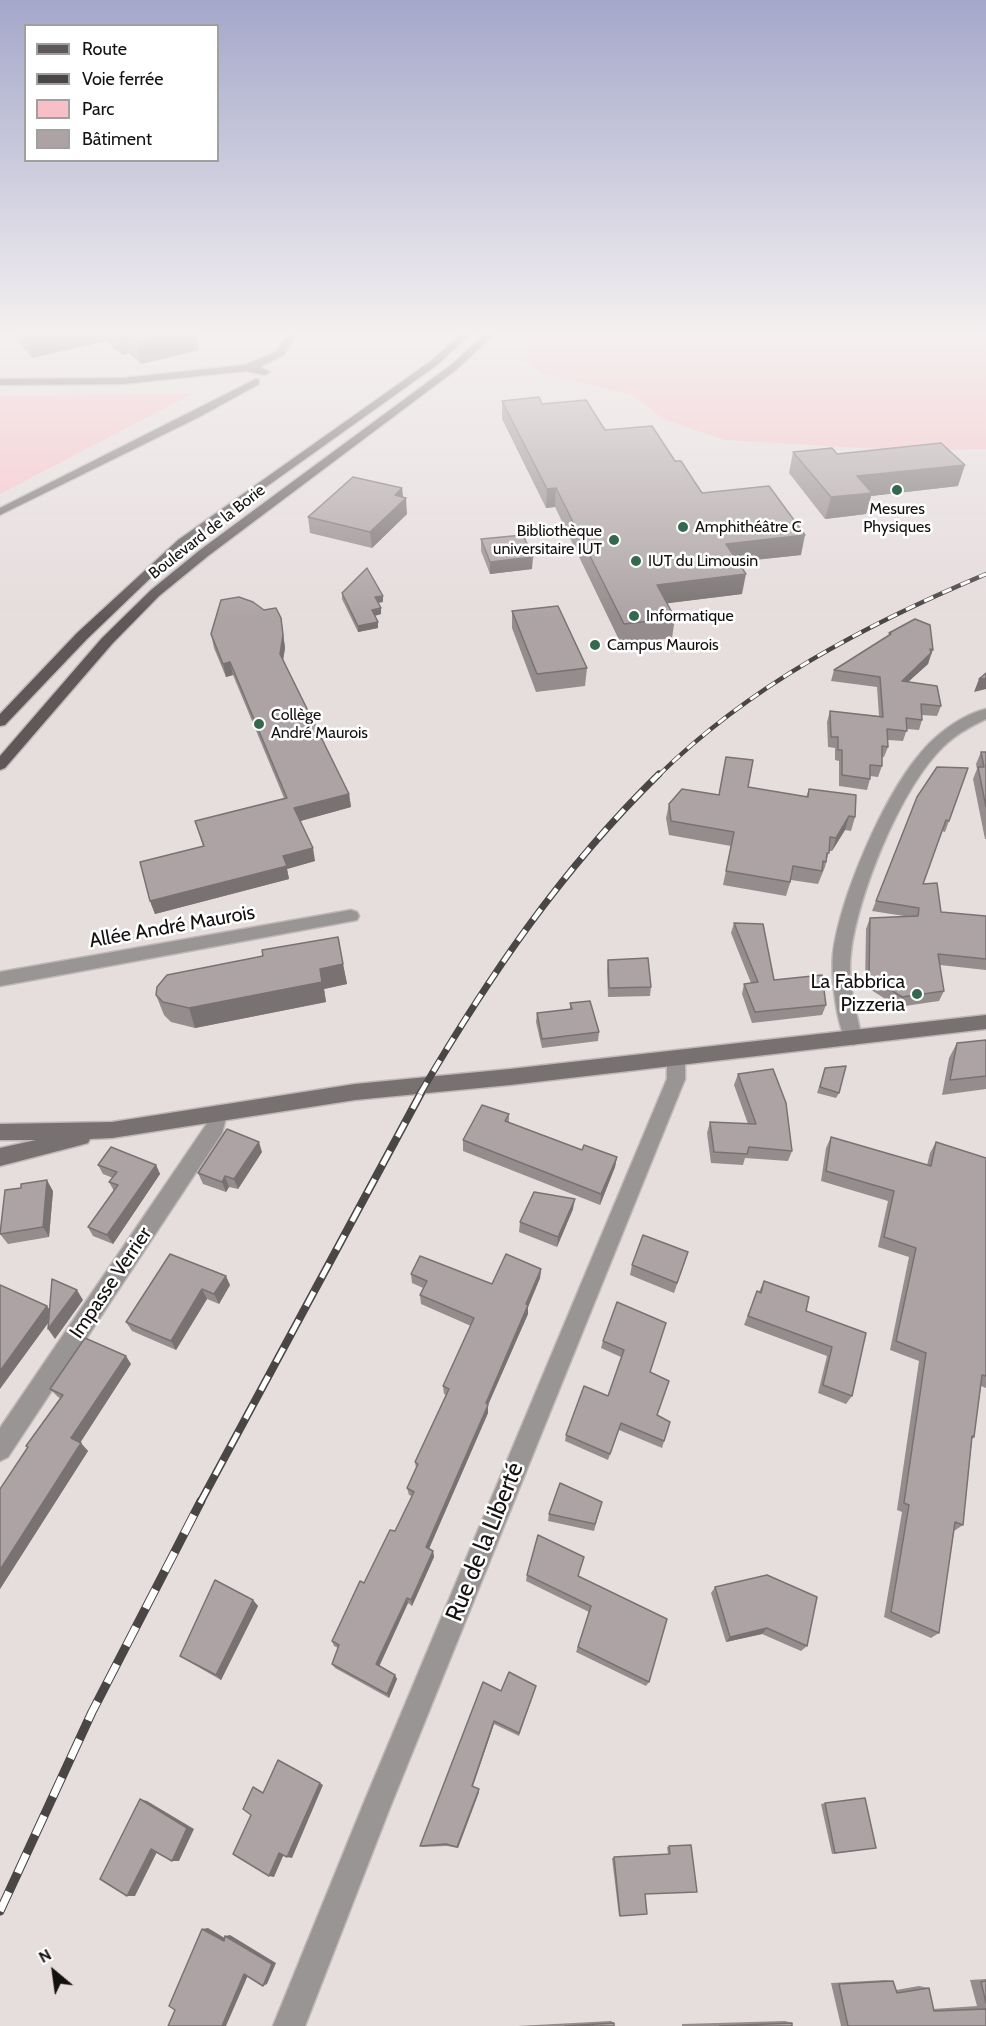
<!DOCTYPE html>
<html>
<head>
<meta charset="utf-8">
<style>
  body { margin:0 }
  #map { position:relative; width:986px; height:2026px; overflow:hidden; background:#e6dddd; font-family:Cabin,sans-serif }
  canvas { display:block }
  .legend { position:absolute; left:24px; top:24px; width:195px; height:138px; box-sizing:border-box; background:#fff; border:2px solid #a1a0a0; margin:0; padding:8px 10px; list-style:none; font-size:18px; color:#141111 }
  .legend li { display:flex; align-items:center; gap:12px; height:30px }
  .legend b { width:30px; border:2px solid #a1a0a0 }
  .north { position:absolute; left:24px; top:1942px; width:60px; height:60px; -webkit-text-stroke:4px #fff; paint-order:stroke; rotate:331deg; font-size:16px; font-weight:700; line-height:24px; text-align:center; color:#141111 }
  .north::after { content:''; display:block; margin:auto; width:21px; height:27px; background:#141111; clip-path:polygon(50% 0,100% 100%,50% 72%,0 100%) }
</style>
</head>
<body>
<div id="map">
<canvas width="986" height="2026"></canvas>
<ul class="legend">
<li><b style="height:8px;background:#5f5859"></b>Route</li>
<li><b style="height:8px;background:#4b4646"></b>Voie ferrée</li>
<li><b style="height:16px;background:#f8c0c6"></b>Parc</li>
<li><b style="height:16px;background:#ada3a4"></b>Bâtiment</li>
</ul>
<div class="north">N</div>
</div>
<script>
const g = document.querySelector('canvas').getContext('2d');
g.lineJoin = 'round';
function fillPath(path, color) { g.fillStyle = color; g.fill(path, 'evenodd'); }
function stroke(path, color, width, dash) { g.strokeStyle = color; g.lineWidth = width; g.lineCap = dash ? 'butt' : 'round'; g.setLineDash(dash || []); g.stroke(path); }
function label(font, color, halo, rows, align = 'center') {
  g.font = font + ' Cabin,sans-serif'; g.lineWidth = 5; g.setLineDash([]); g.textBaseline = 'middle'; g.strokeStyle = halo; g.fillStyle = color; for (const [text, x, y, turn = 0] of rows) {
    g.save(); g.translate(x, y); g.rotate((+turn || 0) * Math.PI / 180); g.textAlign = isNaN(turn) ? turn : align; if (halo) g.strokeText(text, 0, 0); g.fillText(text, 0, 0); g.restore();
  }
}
fillPath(new Path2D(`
  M538 334H986V449L913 451 725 440 662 419 635 396 541 373 524 360Z
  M192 394 0 494V396Z`), '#f8c0c6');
const street = new Path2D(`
  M986 709V719C971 726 956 734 944 746 901 787 858 894 851 952 847 981 856 1011 862 1038L859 1043 853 1045 847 1043C836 1022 831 977 833 954 840 897 883 798 919 755 935 735 961 715 986 709Z
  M351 910 357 912 359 916 357 920 0 986V972Z
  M676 1052 683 1054 685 1059V1079L389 1810 305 2026H273L365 1800 667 1079V1059L669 1054Z
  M217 1106 224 1108 227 1114 222 1133 8 1457 0 1461V1428L206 1125 210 1108Z`);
const secondary = new Path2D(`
  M288 334H297L284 355 260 367 270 372 265 375 246 371 123 384 0 385V379L123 378 245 365 277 351Z
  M256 379 259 380V384L199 417 0 515V508Z
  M986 1015V1029L510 1085 355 1100 112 1138 90 1139 88 1143 81 1145 0 1166V1148L36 1140H0V1124L112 1122 355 1084 510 1069Z`);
const primary = new Path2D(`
  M461 334H471L437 365 186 544 87 639 5 725 0 726V714L77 633 178 540 431 361Z
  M485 334H495L457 369 208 556 159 596 112 644 5 768 0 770V756L102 638 151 590 200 550 451 365Z`);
stroke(street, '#c0b8b8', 3);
stroke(secondary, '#c0b8b8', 3);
stroke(primary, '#c0b8b8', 3);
fillPath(street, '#999595');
fillPath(secondary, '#777172');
fillPath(primary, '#5f5859');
const railFar3 = new Path2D(`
  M658 776C750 685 867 624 986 574`);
const railFar2 = new Path2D(`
  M420 1094C489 976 561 870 659 774`);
const railFar1 = new Path2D(`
  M200 1503 421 1093`);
const rail = new Path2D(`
  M0 1911 92 1712 201 1501`);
stroke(railFar3, '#4b4646', 4.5);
stroke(railFar2, '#4b4646', 7);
stroke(railFar1, '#4b4646', 8);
stroke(rail, '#4b4646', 9);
stroke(railFar3, '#fff', 3, [10]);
stroke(railFar2, '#fff', 4.5, [13]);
stroke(railFar1, '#fff', 5, [16]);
stroke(rail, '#fff', 7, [21]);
fillPath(new Path2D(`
  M11 334H201L197 335 199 350 141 364 129 353 122 355 106 341 32 358Z
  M502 401 542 404 675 461 702 493 801 555 738 562 742 594 667 603 675 618 672 638 621 644 555 507 546 508 502 419Z
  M793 452 837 454 958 486 871 496 866 514 825 519 789 473Z
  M402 488 403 497 407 514 372 548 310 533 308 517Z
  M481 539 532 569 490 574 481 551Z
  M342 593 383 596V602L378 603 381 614 375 616 378 622V628L358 632 342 599Z
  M264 610 281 618 285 648 283 660 349 794 351 807 300 821 315 861 287 869 289 879 155 914 150 901 203 846 195 821 284 798 233 675 226 677 214 648 211 634Z
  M512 611 587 668 585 686 536 692 512 628Z
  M889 633 933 650 928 664 908 682 941 706 937 716 922 715V720L919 730 907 729 903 741 888 740V747L884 757H882V766L878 777 870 776V779L867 790 839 786V761L835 760V748L828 747 827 722 830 711 879 716 877 687 831 681 834 670 889 635Z
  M981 752H986V839H985L973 779 977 769 976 764Z
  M748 787 806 797 809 789 855 817 851 831 845 830 832 851H829L825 867 818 884 791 880 786 896 723 885 731 846 669 835 666 818 669 804 718 795Z
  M917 797 949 821 945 832 942 831 923 884 941 912 986 916V970L940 965 944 991 939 1001 898 1007 865 986 866 929 870 918 904 916 872 911Z
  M734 923 774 980 826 1005 822 1015 752 1023 742 994 744 984 751 983 731 933Z
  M608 960 651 987 650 996 608 997 607 970Z
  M343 964 347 984 324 989 326 1002 195 1028 171 1022 164 1015 156 995Z
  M570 1003 599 1032 598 1041 542 1048 536 1022 537 1013 570 1009Z
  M986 1040V1089L942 1095 949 1058 957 1043Z
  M825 1068 839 1093 836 1098 817 1093Z
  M738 1074 792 1151 788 1161 745 1158 743 1165 711 1163 707 1133 710 1122 748 1124 734 1085Z
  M509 1114V1123L582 1150 617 1157 615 1167 600 1205 463 1151V1140Z
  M831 1137 927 1165 930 1153 936 1142 986 1158V1388L981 1386 974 1437 972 1439 963 1525 954 1531 939 1633 931 1638 884 1617 902 1512 897 1510 919 1361 890 1350 909 1257 878 1247 888 1201 821 1181 826 1148Z
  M262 1152 238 1189 229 1187 226 1192 203 1184 198 1173Z
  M98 1165H156L160 1174 113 1244 93 1236 88 1227 114 1191 109 1182 113 1178 103 1174Z
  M53 1191 49 1237 8 1244 0 1234Z
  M573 1209 557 1247 519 1232 520 1222Z
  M170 1254 230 1285 219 1304 207 1299 176 1350 132 1331 126 1322Z
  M685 1262 674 1293 630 1275 632 1265Z
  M541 1269 540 1278 528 1307V1314L488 1405V1413L429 1549 433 1551 434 1557 412 1606 408 1603 379 1666 395 1675 397 1679 389 1698 335 1668 332 1664 338 1648 334 1646 332 1641 364 1583 395 1531 412 1496 409 1495 407 1488 416 1468 415 1462 446 1395 444 1394 443 1386 471 1326 421 1304 420 1295 423 1288 412 1283 411 1274 492 1284Z
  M764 1281 806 1311 866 1333 852 1396 846 1404 818 1393 827 1356 744 1325 757 1291 759 1292Z
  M617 1302 650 1372 657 1415 670 1422 662 1448 619 1430 608 1460 565 1441 566 1435 608 1396 621 1357 601 1348 603 1341Z
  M131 1364 80 1443 88 1451 0 1589V1489L28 1447 26 1446 60 1398 58 1397 50 1389Z
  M602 1502 594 1531 548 1521 549 1514Z
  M527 1575 578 1576 649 1682 646 1686 576 1652 589 1612 526 1581Z
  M715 1587 807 1646 801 1651 762 1634 726 1642 711 1593Z
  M253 1600 258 1606 221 1680 186 1660 180 1656Z
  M535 1690 519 1736 494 1724 473 1786 479 1792 458 1848 447 1846 422 1847 420 1846 501 1691Z
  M825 1803 876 1848 832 1854 821 1804Z
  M691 1845 620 1916H619L612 1858 668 1854 667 1847Z
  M986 1979V2026H841L831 1983 885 1980 893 1981 896 1990 919 1986 929 1988 933 2009 977 2006 970 1980Z
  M611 2021 614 2023V2026H517Z
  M785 2021 792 2023V2026H682V2024Z`), '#958c8d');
fillPath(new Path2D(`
  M28 334H104L106 341 32 358 25 335Z
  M117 334H124L129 353 122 355Z
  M165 334H201L197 335 199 350 141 364 136 341Z
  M965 465 958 486 871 496 866 514 825 519 831 497 857 476Z
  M402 488 403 500 406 498 407 514 372 548 370 532 395 495Z
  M556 488 555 507 546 508 547 489Z
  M805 535 801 555 722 563 726 544Z
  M533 557 532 569 490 574V562Z
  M746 574 742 594 654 605 657 585Z
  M383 596V602L375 603V597Z
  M381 608V614L373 616 372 610Z
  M281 618 285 648 282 667 280 654Z
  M378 622V628L358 632V626Z
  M931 653 928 664 898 691 902 681Z
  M230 662 233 675 226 677 223 664Z
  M986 678V689L974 692 979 679Z
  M349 794 351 807 297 822 294 808Z
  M849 816 845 830 832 851 836 838Z
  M313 848 315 861 287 869 289 879 155 914 150 901 283 856Z
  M343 964 347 984 324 989 326 1002 195 1028 189 1008 320 969Z
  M259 1142 262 1152 238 1189 234 1179Z
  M617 1157 615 1167 600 1205 601 1194Z
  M156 1165 160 1174 113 1244 107 1235Z
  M225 1176 229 1187 226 1192 222 1182Z
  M47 1180 53 1191 49 1237 43 1227Z
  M575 1199 573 1209 557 1247 558 1237Z
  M541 1269 540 1278 528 1307V1314L488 1405V1413L427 1553 426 1547Z
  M226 1276 230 1285 219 1304 214 1294Z
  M202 1289 207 1299 176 1350 171 1341Z
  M77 1290 83 1300 55 1339 48 1329Z
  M47 1306 54 1315 0 1389V1371Z
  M126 1356 131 1364 78 1446 71 1438Z
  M81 1443 88 1451 0 1589V1570Z
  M433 1551 434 1557 412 1606 411 1600Z
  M407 1598 408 1603 378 1669 376 1664Z
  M253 1600 258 1606 221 1680 216 1675Z
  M767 1628 762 1634 726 1642 730 1637Z
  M395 1675 397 1679 389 1698 387 1694Z
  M494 1721V1724L472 1788V1786Z
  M320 1783 323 1785 292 1858 287 1857Z
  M479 1789V1792L458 1848 457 1847Z
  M140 1799 147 1801 194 1829 179 1861H172Z
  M151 1849 158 1850 135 1896H127Z
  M279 1853 284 1854 274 1877 269 1876Z
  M208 1928 228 1940 224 1941 202 1929Z
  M230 1935 276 1963 267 1984 263 1986 225 1936Z
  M249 1973 226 2026H222L244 1974Z`), '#797273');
const building = new Path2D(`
  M128 334H165L136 341Z
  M539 397 542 404 586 400 605 430 652 426 675 461H681L702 493 769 486 805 535 726 544 746 574 657 585 675 618 624 624 556 488 547 489 502 401Z
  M941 443 965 465 857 476 872 493 831 497 793 452 832 448 837 454Z
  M353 477 402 488 395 495 406 498 370 532 308 517Z
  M523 535 533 557 490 562 481 539Z
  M367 568 383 596 375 597 381 608 372 610 378 622 358 626 342 593Z
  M239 597 253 602 264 610 276 608 281 618 283 635 280 654 349 794 294 808 313 848 283 856 287 866 150 901 140 862 204 846 195 821 287 798 230 662 223 664 211 634 221 600Z
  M558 606 587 668 537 674 512 611Z
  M915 619 930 625 933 650 930 649 931 653 902 681 937 686 941 706 921 704 922 720 906 718 907 731 887 729 888 747 882 746V766L870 765V779L842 775V750H838V737H831L830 711 883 717 880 677 834 670 891 634 889 633Z
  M986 673V678L979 679Z
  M981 752H986V807L978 767H984Z
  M726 757 753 760 748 787 808 797 809 789 856 795 855 817 849 816 836 838 830 837 829 853H827L826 862 823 861 822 871 793 866 790 882 726 871 734 832 671 821 669 804 682 789 719 795Z
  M937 767 968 768 949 821 946 820 923 884 937 883 941 912 986 916V959L938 954 944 991 902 997 869 976 870 918 918 916 919 908 876 901 917 797Z
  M734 923 763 924 774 980 822 975 826 1005 755 1012 744 984 758 982Z
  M338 937 343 964 320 969 322 982 189 1008 163 1002 156 995 157 987 167 975 263 956 262 950Z
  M648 958 651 987 609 988 608 960Z
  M590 1001 599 1032 542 1039 537 1013 572 1009 570 1003Z
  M986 1040V1076L950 1080 957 1043Z
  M846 1066 839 1093 820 1087 825 1068Z
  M773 1069 786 1103 792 1151 749 1147 747 1154 714 1152 710 1122 756 1124 738 1074Z
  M482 1105 509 1114 505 1121 582 1150 584 1145 617 1157 601 1194 463 1140Z
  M227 1129 259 1142 234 1179 225 1176 222 1182 198 1173Z
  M831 1137 931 1166 936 1142 986 1158V1376L982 1375 974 1437 972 1436 963 1525 955 1522 939 1633 891 1612 909 1505 904 1503 926 1353 896 1341 916 1248 884 1237 894 1191 826 1171Z
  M111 1147 156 1165 107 1235 88 1227 118 1185 109 1182 117 1172 98 1165Z
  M47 1180 43 1227 0 1234 5 1190 21 1188V1184Z
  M534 1192 575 1199 558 1237 520 1222Z
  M643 1235 688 1252 677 1283 632 1265Z
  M170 1254 226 1276 214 1294 202 1289 171 1341 126 1322Z
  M506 1254 541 1269 526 1304 528 1305 486 1403 488 1405 426 1547 433 1551 411 1600 407 1598 376 1664 395 1675 387 1694 332 1664 339 1645 332 1641 360 1581 364 1583 390 1530 395 1531 414 1492 407 1488 418 1464 415 1462 449 1389 443 1386 474 1318 420 1295 427 1281 411 1274 420 1256 492 1284Z
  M52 1279 77 1290 48 1329Z
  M764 1281 809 1297 806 1311 866 1333 852 1396 823 1385 832 1347 748 1316 757 1291 761 1293Z
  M0 1285 47 1306 0 1371Z
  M617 1302 666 1323 650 1372 669 1381 657 1415 670 1422 664 1441 621 1423 610 1454 566 1435 584 1386 608 1396 624 1350 603 1341Z
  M85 1338 126 1356 71 1438 81 1443 0 1570V1489L28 1447 26 1446 63 1395 50 1389Z
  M560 1483 602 1502 595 1524 549 1514Z
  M538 1535 584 1557 578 1576 667 1619 649 1682 578 1647 591 1606 527 1575Z
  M767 1575 817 1597 807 1646 767 1628 730 1637 715 1587Z
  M215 1580 253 1600 216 1675 180 1656Z
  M509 1672 536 1686 519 1733 494 1721 472 1786 479 1789 457 1847 446 1844 420 1846 483 1682 501 1691Z
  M278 1760 320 1783 287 1857 279 1853 269 1876 233 1854 251 1815 243 1809 253 1787 263 1793Z
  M865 1798 876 1848 835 1853 825 1803Z
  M140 1799 187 1828 172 1861 151 1849 127 1896 100 1879Z
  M691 1845 697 1892 645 1894 647 1914 620 1916 614 1857 670 1854 669 1846Z
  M202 1929 224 1941 225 1936 272 1964 263 1986 244 1974 222 2026H168L175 2010 169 2006Z
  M893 1981 897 1993 929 1988 934 2011 986 2009V2026H848L839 1984Z
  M986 1981V2003L981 1982Z
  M614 2023V2026H565Z
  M792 2023V2026H719Z`);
fillPath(building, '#ada3a4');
stroke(building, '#797273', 1.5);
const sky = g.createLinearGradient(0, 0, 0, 618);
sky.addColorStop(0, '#a4a7ca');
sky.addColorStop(0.54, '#f4f0f0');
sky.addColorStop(1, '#f4f0f000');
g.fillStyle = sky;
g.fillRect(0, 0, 986, 618);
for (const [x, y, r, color] of [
  [897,490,6,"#34694f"],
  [683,527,6,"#34694f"],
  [614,540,6,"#34694f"],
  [636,561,6,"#34694f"],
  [634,616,6,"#34694f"],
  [595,645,6,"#34694f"],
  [259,724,6,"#34694f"],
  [917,994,6,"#34694f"]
]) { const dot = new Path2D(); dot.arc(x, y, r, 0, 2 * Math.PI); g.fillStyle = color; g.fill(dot); stroke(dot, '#fff', 2); }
label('16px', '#141111', '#fff', [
  ["Mesures",897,509,"center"],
  ["Physiques",897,527,"center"],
  ["Amphithéâtre C",695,527],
  ["Bibliothèque",602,531,"right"],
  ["universitaire IUT",602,549,"right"],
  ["IUT du Limousin",648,561],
  ["Informatique",646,616],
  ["Campus Maurois",607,645],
  ["Collège",271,715],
  ["André Maurois",271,733]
], 'left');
label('16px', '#141111', '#fff', [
  ["Boulevard de la Borie",207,532,-38]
]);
label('20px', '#141111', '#fff', [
  ["Allée André Maurois",172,927,-10],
  ["Impasse Verrier",111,1283,-56]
]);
label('20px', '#141111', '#fff', [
  ["La Fabbrica",905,982],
  ["Pizzeria",905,1005]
], 'right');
label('24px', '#141111', '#fff', [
  ["Rue de la Liberté",485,1542,-68]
]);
</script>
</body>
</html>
